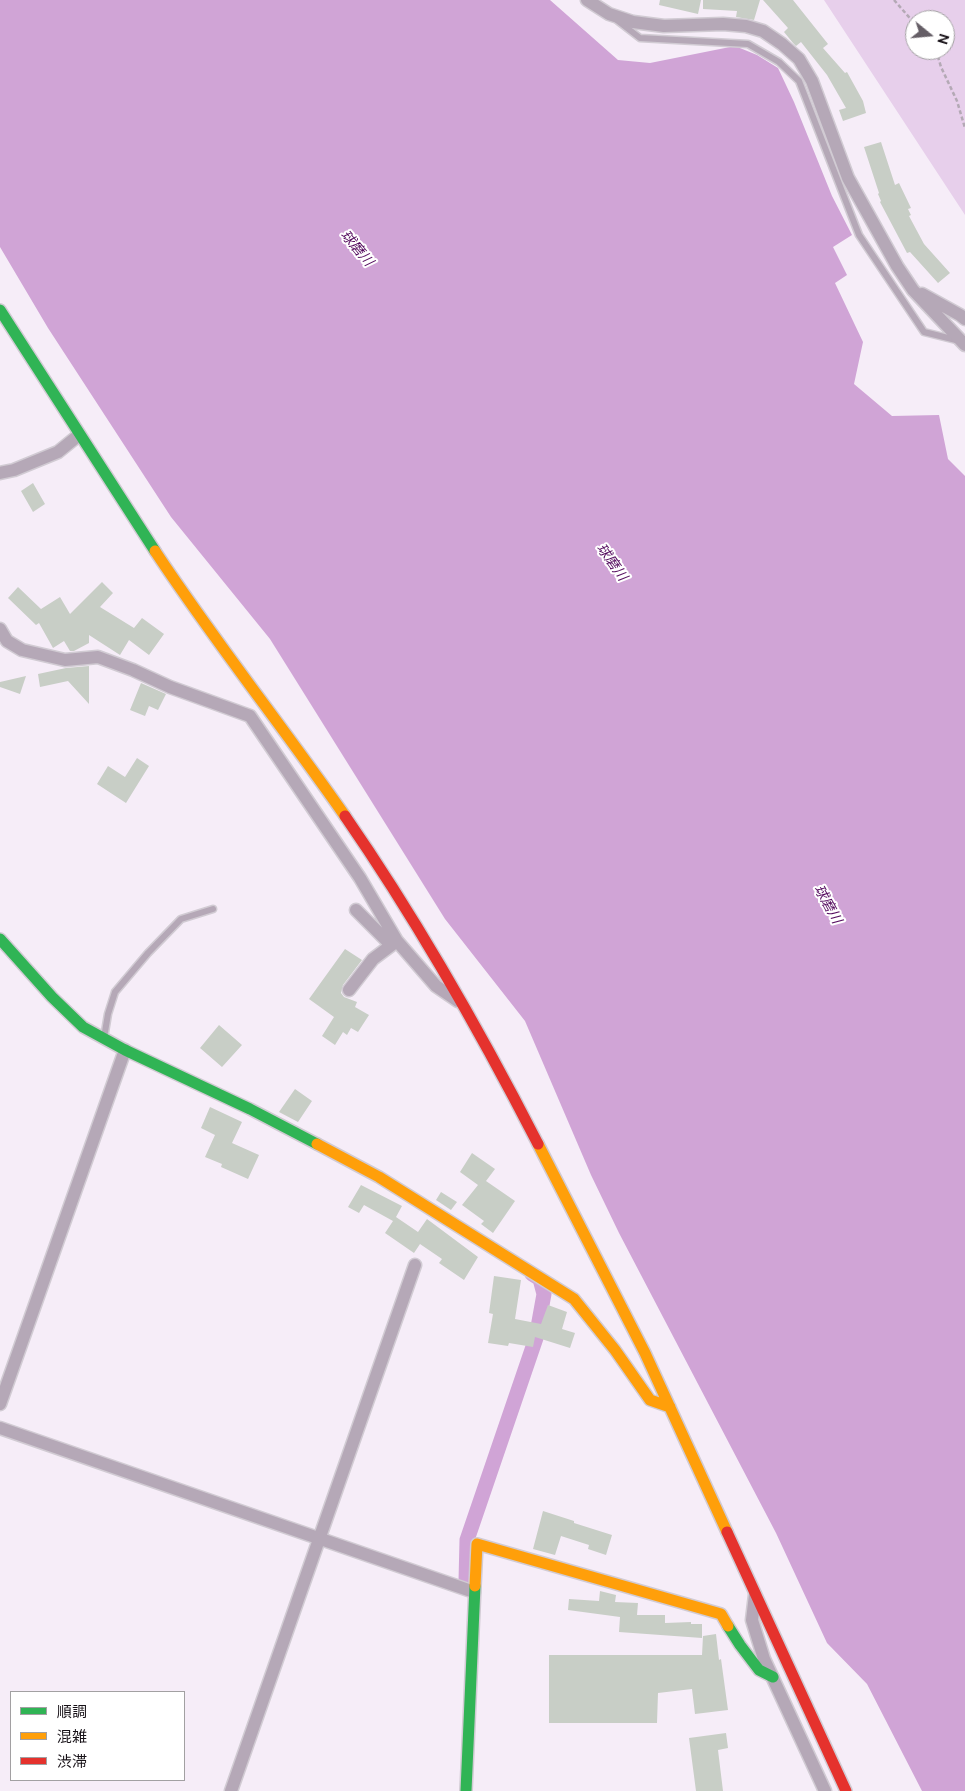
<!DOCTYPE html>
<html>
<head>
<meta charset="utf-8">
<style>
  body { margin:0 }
  #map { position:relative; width:965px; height:1791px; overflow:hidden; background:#f6edf8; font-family:Ubuntu,"Noto Sans JP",sans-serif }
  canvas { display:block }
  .legend { position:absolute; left:10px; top:1691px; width:175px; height:90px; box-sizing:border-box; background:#fff; border:1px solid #a2a0a2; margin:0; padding:6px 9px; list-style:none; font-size:15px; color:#171117 }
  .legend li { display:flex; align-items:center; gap:10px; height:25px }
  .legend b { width:25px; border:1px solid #a2a0a2 }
  .north { position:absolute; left:905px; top:10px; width:50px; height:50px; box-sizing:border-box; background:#fff; border:1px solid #a2a0a2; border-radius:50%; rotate:107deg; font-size:14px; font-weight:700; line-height:20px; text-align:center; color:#171117 }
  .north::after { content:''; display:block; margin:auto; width:18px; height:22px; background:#655e66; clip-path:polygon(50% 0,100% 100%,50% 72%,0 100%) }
</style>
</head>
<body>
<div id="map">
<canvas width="965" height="1791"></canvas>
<ul class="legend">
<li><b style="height:6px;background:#30b455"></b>順調</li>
<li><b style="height:6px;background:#ff9f0a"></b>混雑</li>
<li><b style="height:6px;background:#e5322d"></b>渋滞</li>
</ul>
<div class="north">N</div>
</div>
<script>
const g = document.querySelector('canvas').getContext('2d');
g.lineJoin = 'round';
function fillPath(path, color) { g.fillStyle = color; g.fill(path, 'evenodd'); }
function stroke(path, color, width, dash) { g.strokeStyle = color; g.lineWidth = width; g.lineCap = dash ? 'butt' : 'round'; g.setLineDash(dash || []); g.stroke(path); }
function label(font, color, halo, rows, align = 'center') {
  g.font = font + ' Ubuntu,"Noto Sans JP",sans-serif'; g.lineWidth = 4; g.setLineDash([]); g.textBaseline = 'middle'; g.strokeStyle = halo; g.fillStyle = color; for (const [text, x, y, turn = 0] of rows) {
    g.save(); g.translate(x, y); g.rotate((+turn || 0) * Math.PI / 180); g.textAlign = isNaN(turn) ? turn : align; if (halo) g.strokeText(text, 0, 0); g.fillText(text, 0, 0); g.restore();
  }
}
fillPath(new Path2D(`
  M824 0H965V215ZM915 20H945V50H915Z`), '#e7cfeb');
fillPath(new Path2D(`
  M0 0H550L618 60 650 63 735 46 757 55 778 68 794 102 832 196 852 235 833 247 847 275 835 283 863 342 854 384 892 416 939 415 948 459 965 476V1791H922L867 1684 827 1643 776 1533 619 1233 591 1175 525 1021 445 919 270 639 171 517 48 328 0 247Z`), '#d0a4d6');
stroke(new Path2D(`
  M466 1581 467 1540 536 1338 544 1294 540 1279 532 1274`), '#d0a4d6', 15);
fillPath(new Path2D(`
  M660 0H701L698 14 659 5Z
  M703 0H760L754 20 736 17 737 11 703 9Z
  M763 0H793L828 44 823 48 845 73 847 72 863 101 866 113 843 121 839 110 846 108 827 75 801 42 796 46 793 43 784 32 788 28Z
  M881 142 895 185 899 183 911 208 908 209 911 215 909 216 924 244 950 273 938 283 910 252 907 253 880 202 881 201 878 194 879 193 864 147Z
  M33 483 45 504 33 512 21 491Z
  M102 582 113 593 100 607 134 628 142 618 164 634 149 655 129 640 120 655 89 635V643L74 651H70L64 641 53 648 39 623 36 625 8 598 18 587 41 609 60 597 70 614Z
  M89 666V704L68 681 40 687 38 674 66 668Z
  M26 676 20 694 0 687V682Z
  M141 683 166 694 158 710 149 706 145 716 130 710Z
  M137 758 149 766 126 803 97 784 108 766 125 777Z
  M345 949 362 960 343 985 341 993 344 997 357 1002 355 1007 369 1015 358 1032 351 1028 347 1035 343 1032 335 1045 322 1036 334 1017 309 999Z
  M219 1025 242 1045 222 1067 200 1048Z
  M295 1089 312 1101 298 1122 279 1112Z
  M210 1107 242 1122 232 1143 259 1155 248 1179 221 1167 222 1164 205 1157 215 1135 201 1128Z
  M472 1153 495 1169 486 1181 515 1201 493 1233 481 1224 484 1221 462 1205 478 1185 460 1172Z
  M361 1185 402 1206 396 1217 418 1232 427 1219 478 1257 464 1280 439 1263 442 1259 420 1244 414 1253 385 1233 393 1221 364 1205 359 1213 348 1207Z
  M441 1192 457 1202 451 1210 436 1200Z
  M494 1276 521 1280 515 1319 541 1324 548 1305 567 1312 562 1329 575 1333 570 1348 535 1337 533 1347 509 1343 508 1346 488 1343 493 1314 489 1313Z
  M543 1511 574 1521V1523L612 1535 606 1555 588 1549 589 1545 561 1536 555 1555 533 1549Z
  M600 1591 616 1595 615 1602 638 1603 637 1615H665V1623L691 1622V1624H702V1638L619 1632 620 1617 568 1610 569 1599 599 1601Z
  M716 1634 719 1660 721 1659 728 1710 695 1714 692 1689 658 1693 657 1723H549V1655H702L703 1636Z
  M726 1733 728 1748 718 1750 723 1791H696L689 1738Z`), '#c8cec6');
const lane = new Path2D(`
  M618 21 640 38 748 44 779 62 799 81 859 235 924 332 956 340
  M104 1038 108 1014 115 992 148 953 181 919 213 909`);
const street = new Path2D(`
  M587 0 609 14 633 22 664 26 723 24 746 26 763 31 782 44 799 59 812 81 848 178 897 266 913 290 965 345
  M922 294 960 315 965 319
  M0 473 14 470 58 452 79 435
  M0 629 7 641 22 650 65 660 98 657 133 670 170 687 250 716 360 878 397 941 436 986 458 1001
  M356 910 391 945
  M349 990 373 959 397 941
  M0 1404 125 1050
  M0 1428 474 1592
  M755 1595 752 1620 764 1659 825 1791
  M231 1791 415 1265`);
const fast = new Path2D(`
  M0 310 155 551
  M0 939 52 997 83 1027 125 1050 250 1109 317 1144
  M728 1626 740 1645 759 1670 773 1677
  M466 1791 475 1586`);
const slow = new Path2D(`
  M155 551C215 642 283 727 345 816
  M317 1144 379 1177 574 1299 615 1350 650 1400 670 1407
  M538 1144 645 1353 727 1532
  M475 1586 477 1544 721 1614 728 1626`);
const jam = new Path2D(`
  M345 816C417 920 480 1031 538 1144
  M727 1532 846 1791`);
stroke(lane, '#d1cbd3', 9);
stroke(street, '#d1cbd3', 15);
stroke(fast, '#d1cbd3', 14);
stroke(slow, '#d1cbd3', 14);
stroke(jam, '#d1cbd3', 14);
stroke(new Path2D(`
  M894 0 915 24
  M936 50 941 67 957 101 965 128`), '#b4a9b5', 2.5, [4, 2.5]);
stroke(lane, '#b5a8b7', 6);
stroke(street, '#b5a8b7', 12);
stroke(fast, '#30b455', 11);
stroke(slow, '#ff9f0a', 11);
stroke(jam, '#e5322d', 11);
label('italic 14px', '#540b5e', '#fff', [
  ["球磨川",357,248,50],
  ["球磨川",612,562,54],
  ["球磨川",828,904,61]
]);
</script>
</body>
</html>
